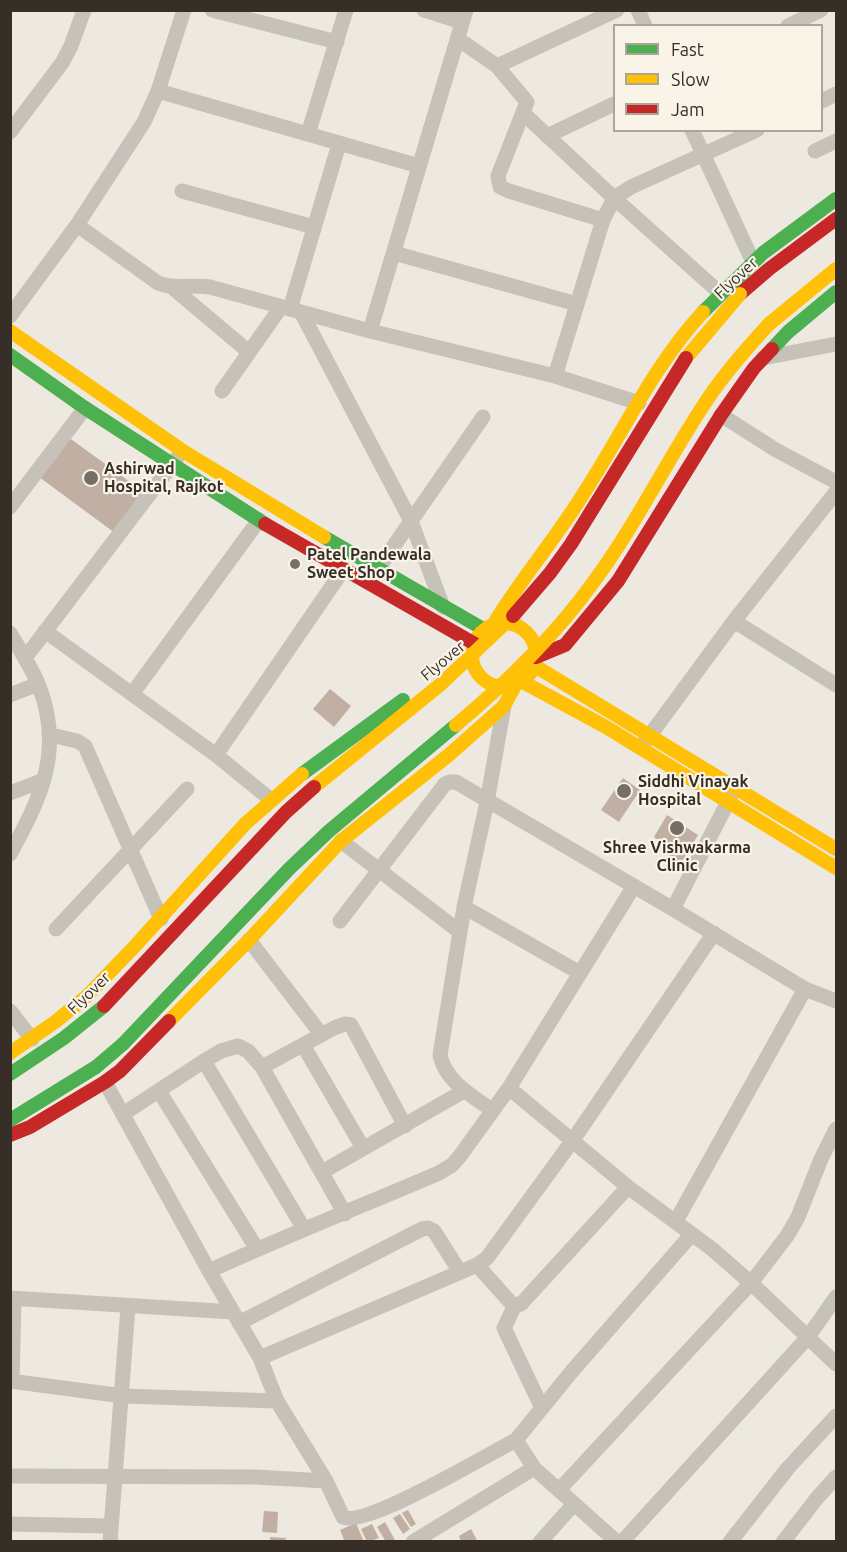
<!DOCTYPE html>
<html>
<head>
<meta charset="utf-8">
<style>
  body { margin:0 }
  #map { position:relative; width:847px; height:1552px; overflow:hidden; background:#ede9e0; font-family:Ubuntu,sans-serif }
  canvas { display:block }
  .frame { position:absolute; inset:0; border:12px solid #362e27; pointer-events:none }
  .legend { position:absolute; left:613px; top:24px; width:210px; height:108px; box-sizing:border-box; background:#f9f4e7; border:2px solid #aba59a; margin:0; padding:8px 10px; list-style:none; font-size:18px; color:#362e27 }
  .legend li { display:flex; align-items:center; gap:12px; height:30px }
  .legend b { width:30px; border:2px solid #aba59a }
</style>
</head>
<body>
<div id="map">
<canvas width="847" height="1552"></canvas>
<div class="frame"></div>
<ul class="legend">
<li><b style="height:8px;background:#4caf50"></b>Fast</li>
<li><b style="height:8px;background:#ffc107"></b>Slow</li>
<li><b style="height:8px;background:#c62828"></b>Jam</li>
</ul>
</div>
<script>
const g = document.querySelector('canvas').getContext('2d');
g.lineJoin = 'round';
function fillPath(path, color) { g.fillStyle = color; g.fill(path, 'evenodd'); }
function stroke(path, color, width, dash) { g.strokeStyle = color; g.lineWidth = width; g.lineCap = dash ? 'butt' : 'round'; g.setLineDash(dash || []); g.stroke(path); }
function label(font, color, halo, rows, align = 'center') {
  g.font = font + ' Ubuntu,sans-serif'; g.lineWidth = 4.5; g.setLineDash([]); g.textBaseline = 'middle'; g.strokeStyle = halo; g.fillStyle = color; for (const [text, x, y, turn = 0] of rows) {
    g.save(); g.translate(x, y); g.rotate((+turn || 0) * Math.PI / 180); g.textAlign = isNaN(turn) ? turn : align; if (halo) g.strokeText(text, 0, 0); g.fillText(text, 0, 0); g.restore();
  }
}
fillPath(new Path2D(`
  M68 437 144 492 115 533 39 477Z
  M330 689 351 706 334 727 313 709Z
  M623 778 640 790 619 822 601 810Z
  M667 815 698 835 681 863 660 850 664 844 654 837Z
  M408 1510 416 1524 411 1527 402 1513Z
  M264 1511 278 1512 277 1533 262 1532Z
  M400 1514 410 1529 403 1534 393 1518Z
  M385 1522 396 1542H386L377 1527Z
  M356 1523 364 1542H345L340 1530Z
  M372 1524 379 1538 367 1542 361 1529Z
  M471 1529 478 1542H461L459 1536Z
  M270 1537 286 1538 285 1542H270Z`), '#c0afa2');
stroke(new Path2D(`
  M212 10 337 42
  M424 10 462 22
  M638 10 645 26
  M788 26 821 10
  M458 39 497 66 617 10
  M497 66 527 102 498 176 500 187 509 191 603 220
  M158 91 419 166
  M822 101 836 94
  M523 113 614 198 720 293
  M692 130 753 262
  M10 132 62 63 71 46 84 10
  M308 134 346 10
  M547 136 614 104
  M815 151 836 141
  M182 191 314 227
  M77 225 158 283C175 290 192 284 210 287L370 331 555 376 639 403
  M394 253 577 304
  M173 288 249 352
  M290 309 339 144
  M301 312 411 521 378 569
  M10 316 77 225 144 122 158 91 184 10
  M370 331 466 10
  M763 358 836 344
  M555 376 603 220 614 198 631 187 757 130
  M222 391 281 307
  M721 415 776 450 836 482
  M10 507 85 408
  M443 607 411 521 483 417
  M734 621 836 685
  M45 631 216 755 270 799
  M10 633C20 650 32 668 39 686 64 750 41 798 10 854
  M25 658 177 458
  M132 694 259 520
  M10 695 38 684
  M51 735 77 741 85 746 161 919
  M645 742 734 621 836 492
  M216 755 343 570
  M10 793 44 780
  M341 841 460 932
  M464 907 580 973
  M673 909 732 794
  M340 921 445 784 450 782H456L673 909 805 989 836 1001
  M56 929 187 789
  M249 940 321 1034
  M10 1011 32 1039
  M303 1045 363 1148
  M204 1061 304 1229
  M262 1067 334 1028 345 1024 351 1025 405 1126
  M509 1088 628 1187 712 1249 751 1283 836 1364
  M159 1091 257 1249
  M492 1110C472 1096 445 1081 440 1055L464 907 487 802 504 706
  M123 1114 204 1061 221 1051 238 1046 248 1051 262 1067 345 1214
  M322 1172 464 1091
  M676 1221 805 989
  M477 1265 511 1303 515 1305 521 1304 628 1187
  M209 1271C285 1236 362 1206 439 1173L452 1165 460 1156 509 1088 634 886
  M10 1298 233 1312
  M515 1305 504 1328 542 1408
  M239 1323 422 1229 428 1228 434 1231 460 1272
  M260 1358 477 1265 487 1258 573 1140 714 933
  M10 1381 123 1396 277 1401
  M12 1381 14 1299
  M534 1468 516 1440 573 1370 692 1234
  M10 1476 255 1477 326 1481 277 1401 260 1358 209 1271 105 1082
  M326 1481 343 1517C365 1528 489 1454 516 1440
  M559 1490 751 1283 787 1236 798 1217 821 1159 836 1129
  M10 1524 110 1526
  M110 1542 128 1307
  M413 1542 534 1468 617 1542
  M540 1542 574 1504
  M622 1542 808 1337 836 1297
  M730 1542 788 1468 836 1416
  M783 1542 817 1498 836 1477`), '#c6c1b9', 15);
stroke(new Path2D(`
  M703 312 763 253 836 199
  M772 349 788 332 836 292
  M10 355 85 408 265 524
  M324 537 485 630
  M302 774 403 700
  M10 1074 64 1038 104 1006
  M10 1120 96 1067 123 1044`), '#4caf50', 14);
stroke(new Path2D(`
  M769 324 836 269
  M10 331 183 451 324 537
  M472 655a32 32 0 1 1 64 0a32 32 0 1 1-64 0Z
  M493 625C520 580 554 541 582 496 622 435 653 366 703 312
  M535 666 836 849
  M523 682 606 727 836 868
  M169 1021 249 940 341 841 450 754 504 706 515 686
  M10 1053 55 1022 87 996 135 946 245 824 302 774`), '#ffc107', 14);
stroke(new Path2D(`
  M740 294 769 269 836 219
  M265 524 475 644
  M536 657 565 645 618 581 721 415 754 368 772 349
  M10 1135 30 1127 105 1082 120 1071 169 1021`), '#c62828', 14);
stroke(new Path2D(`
  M123 1044 289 869 329 831 456 725`), '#4caf50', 14);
stroke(new Path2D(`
  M686 358 740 294
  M456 725C506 683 554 637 592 584 634 528 665 464 703 406 722 376 745 350 769 324
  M314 787 441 684 513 616`), '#ffc107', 14);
stroke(new Path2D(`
  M513 616 550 573 571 544 686 358
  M104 1006 286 812 314 787`), '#c62828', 14);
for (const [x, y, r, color] of [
  [91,478,8,"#766f68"],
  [295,564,6,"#766f68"],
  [624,791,8,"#766f68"],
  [677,828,8,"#766f68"]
]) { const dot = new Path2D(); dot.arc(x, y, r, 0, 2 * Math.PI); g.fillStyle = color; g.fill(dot); stroke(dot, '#f9f4e7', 2); }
label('16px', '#362e27', '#f9f4e7', [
  ["Flyover",736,278,-43],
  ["Flyover",443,661,-40],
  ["Flyover",89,993,-44]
]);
label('bold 16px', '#362e27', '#f9f4e7', [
  ["Ashirwad",104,469],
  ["Hospital, Rajkot",104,487],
  ["Patel Pandewala",307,555],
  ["Sweet Shop",307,573],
  ["Siddhi Vinayak",638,782],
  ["Hospital",638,800],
  ["Shree Vishwakarma",677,848,"center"],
  ["Clinic",677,866,"center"]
], 'left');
</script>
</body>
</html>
